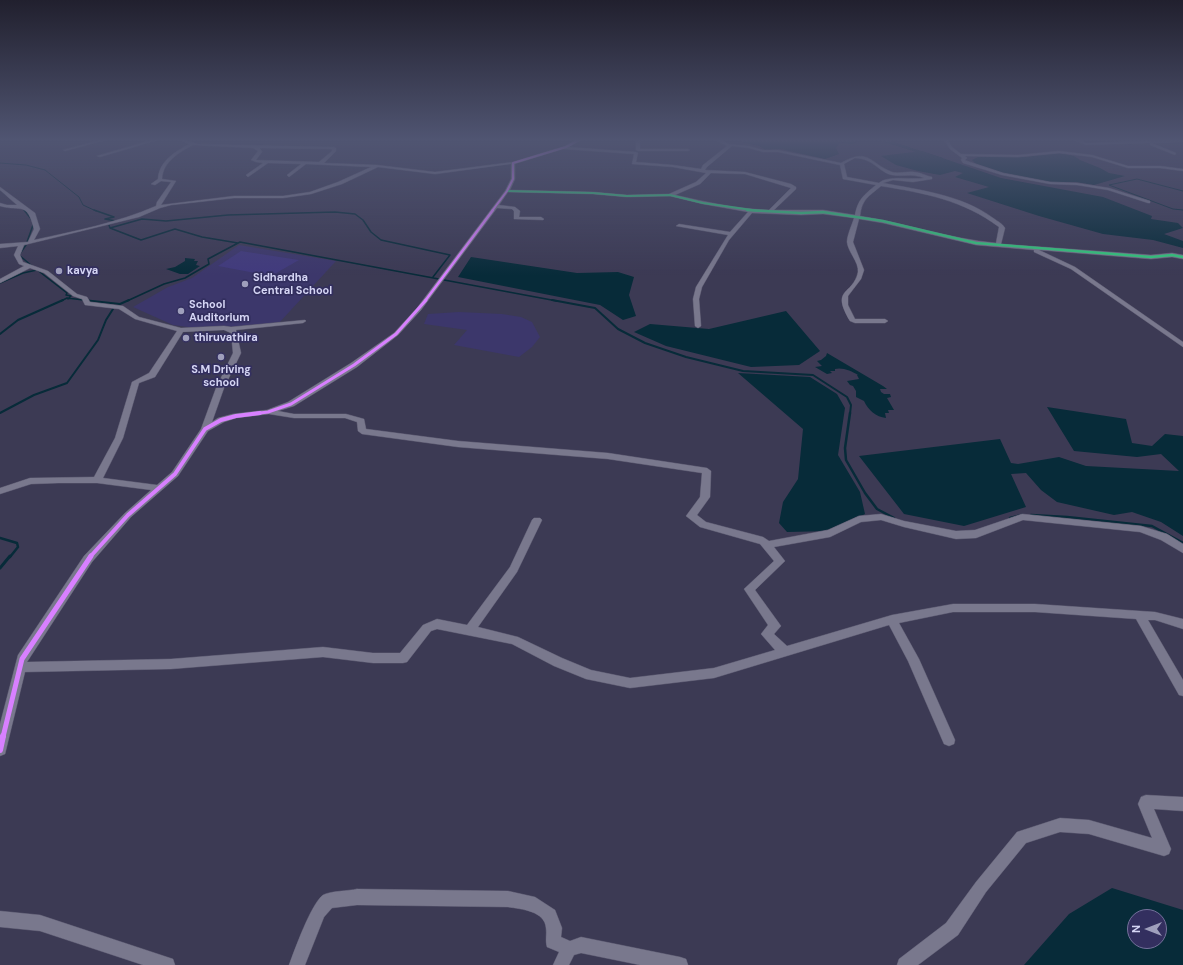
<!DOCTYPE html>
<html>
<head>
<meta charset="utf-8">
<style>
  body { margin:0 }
  #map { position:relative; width:1183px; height:965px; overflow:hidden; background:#3c3a54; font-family:"DM Sans",sans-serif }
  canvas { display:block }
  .north { position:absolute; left:1127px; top:909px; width:40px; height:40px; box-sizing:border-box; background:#332f5f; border:1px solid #74719b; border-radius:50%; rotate:270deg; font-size:11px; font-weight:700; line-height:16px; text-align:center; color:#d5d5f4 }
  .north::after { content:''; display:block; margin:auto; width:14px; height:18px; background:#9f9fbc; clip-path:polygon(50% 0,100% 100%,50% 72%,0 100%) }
</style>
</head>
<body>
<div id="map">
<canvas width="1183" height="965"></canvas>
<div class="north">N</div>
</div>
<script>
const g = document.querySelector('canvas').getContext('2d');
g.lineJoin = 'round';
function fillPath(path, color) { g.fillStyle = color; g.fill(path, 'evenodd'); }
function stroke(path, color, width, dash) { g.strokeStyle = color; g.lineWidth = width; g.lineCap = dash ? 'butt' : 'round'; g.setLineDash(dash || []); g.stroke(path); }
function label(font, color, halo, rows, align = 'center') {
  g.font = font + ' "DM Sans",sans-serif'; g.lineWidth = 3.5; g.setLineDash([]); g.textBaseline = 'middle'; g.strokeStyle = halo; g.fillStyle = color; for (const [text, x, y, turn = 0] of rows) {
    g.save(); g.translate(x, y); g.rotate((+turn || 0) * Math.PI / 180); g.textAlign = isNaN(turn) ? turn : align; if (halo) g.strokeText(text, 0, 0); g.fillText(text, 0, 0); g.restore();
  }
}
fillPath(new Path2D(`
  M239 245 336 261 279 323 237 327H188L173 325 133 307 168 287 192 278Z
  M459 312 502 314 521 317 532 322 540 337 532 347 519 357 454 345 467 330 424 324 428 314Z`), '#3c376b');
fillPath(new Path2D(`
  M241 251 299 260 271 276 218 266Z`), '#413a7d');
fillPath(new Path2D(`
  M734 140H853L857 142 851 144 840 142 836 148 839 154 825 159 781 149 766 150 759 146Z
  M922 151 1001 178 1103 197 1152 216 1151 219 1178 223 1183 228 1164 234 1183 241V248L1153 240 1103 234 1039 216 967 193 989 187 955 177 963 173 955 171 940 175 918 171 896 165 881 156Z
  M1056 152 1074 156 1080 160 1100 168 1109 173 1125 176 1094 185 1076 182 1054 183 1003 174 977 165 972 160 978 157H1027Z
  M471 257 577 273 618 272 634 277 629 295 636 316 623 320 600 305 458 277Z
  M185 258 195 259 194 261H198L196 265 200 266 188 274H180L166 269 175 267 185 261Z
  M786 311 820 351 799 365 751 367 666 346 634 332 650 324 709 329Z
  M827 353 883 386 887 389H880L881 392 884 394H890L891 397 887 398 894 410H888L889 413H885L886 418C876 417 868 410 864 401L856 397V391L853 386 850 385 847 381 859 379 857 375H858C852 371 842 367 835 369V371H830L832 373 827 374 815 367 822 366 817 361 821 360 826 356Z
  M738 373 810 377 837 394 845 408 838 455 860 492 865 514 831 531 787 532 779 523 783 502 798 479 803 429Z
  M1047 407 1126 419 1132 443 1152 446 1165 434 1183 436V536L1161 522 1132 512 1114 515 1057 502 1041 490 1026 473 1011 474 1026 507 964 526 904 514 859 456 1000 439 1011 463 1018 464 1059 457 1086 466 1179 471 1161 454 1137 457 1074 451Z
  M1112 888 1183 910V965H1024L1069 914ZM1135 917H1159V941H1135Z`), '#072b39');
stroke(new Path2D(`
  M0 163 26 165 45 170 79 197 83 205 96 211
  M0 190 6 195
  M1183 191 1137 179 1109 185 1173 209 1183 210
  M21 207 25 211`), '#072b39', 1);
stroke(new Path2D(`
  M24 210 32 220
  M94 210 114 217 105 219 116 221
  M109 225 110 228 141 240 175 229 202 237 238 243
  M110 228 142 219 166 221 228 215 335 212 355 214 363 220 371 232 381 240 450 255 433 277
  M27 242 33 225
  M26 245 19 255 32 266
  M36 269 67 293 66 295 71 296 68 299
  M0 283 23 273 37 270
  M61 301 67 298 92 301
  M127 301 164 284 185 278 209 264 208 259 240 242 557 301`), '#072b39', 1.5);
stroke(new Path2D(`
  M83 300 120 304 129 300
  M552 300 595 308 618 329 645 343 686 357 743 371 813 375 847 397 851 405 850 414
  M0 334 18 320 63 300
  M0 413 34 395 67 383 98 340 106 320 113 309`), '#072b39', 2);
stroke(new Path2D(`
  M850 413 845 448 846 460 865 493 877 509 894 518
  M1031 515 1067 517 1152 526 1183 543
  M1010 518 1022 515
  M0 538 17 543 18 547 10 557`), '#072b39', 2.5);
stroke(new Path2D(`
  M0 568 10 556`), '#072b39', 3);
fillPath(new Path2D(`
  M878 140H887L943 158 938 159Z`), '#072b39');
const minor = new Path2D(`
  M100 140H106L65 151 63 150Z
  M152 140H158L100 157 97 156Z
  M179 140H185L198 144 334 147 336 148V151L324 163 377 165 435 172 513 162 565 146 576 140H581L569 147 636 152 638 153 636 162 673 165 701 169 703 165 727 146 715 140H720L729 144 749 146 763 150H778L841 163C869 147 869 163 892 172 898 174 907 171 914 172 920 172 926 176 932 177V179L913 182 893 180 883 183C920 190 962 195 993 218 997 221 1002 223 1005 228L1001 244 1151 255 1172 253 1183 255V259L1172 257 1151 259 1039 250 1075 267 1183 342V347L1071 269 1034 252V250L976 245 883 223 859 219 853 242 864 270 861 279 848 296V305L855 319H885L888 321 885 323H855L850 321C830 287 853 296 858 272 859 262 848 252 847 242 847 235 852 225 854 218L823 214 801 215 752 213 729 240 702 287 699 299 701 326 698 328 695 326 693 299 696 287 728 235 676 226 679 224 730 232 748 212 703 204 670 196 627 197 593 194 508 192 499 205 515 207 520 211 519 217H541L544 219 543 220 514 219V211L512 209 497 208 421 310 398 335 357 367 294 406 278 411 294 414H346L364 419 366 429 458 441 608 453 707 468 711 471 710 497 697 515 706 522 763 537 769 541 828 530 859 516 881 514 904 521 956 531 975 530 1022 514 1141 526 1167 534 1183 544V553L1161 540 1140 532 1023 520 976 538 956 539 904 527 881 520 861 522 830 537 774 547 785 561 755 590 781 626 774 634 787 646 892 615 953 604H1035L1155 612 1183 619V629L1155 620H1148L1183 680V696L1179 695 1136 619 1035 612H953L899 623 919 659 955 740 954 744 949 746 944 744 908 661 889 625 714 678 630 688 586 679 554 666 512 644 437 629 431 631 407 662 403 663H373L323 657 171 669 25 672 6 750 5 754 0 756V724L18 655 84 556 125 513 151 490 97 483H59L31 484 0 494V488L30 478 94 477 115 438 132 382 149 373 177 331 135 319 119 309 85 305 82 299 73 296 44 273 30 268 0 283V279L24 266 19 264 14 255 18 246 0 248V244L28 242 34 229C27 201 22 212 0 206V203L7 205H17L0 190V187L35 213 40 229 34 240C75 231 117 223 156 206L157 202 171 182 161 181 155 185 151 184 158 179C159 161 175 152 189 144ZM193 145 253 148 258 151 251 160 256 162 263 163 246 175 248 177 268 163 301 164 287 175 289 177 306 164 371 167 338 182 310 192 283 196H234L161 205 176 181 162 179C163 161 180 152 193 145ZM732 146 749 148 763 152H778L840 165 843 179 876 185C864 195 858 199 855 215L823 210H774L796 189V187L791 184 745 172 705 170 707 167ZM260 148 332 149V151L319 162 256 160 262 152ZM563 149 634 154 632 164 673 167 706 173 696 182 669 194 627 195 593 192 510 190 515 179V164ZM855 158C873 158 880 173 892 175 904 177 910 173 924 178 911 180 887 175 879 183L847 177 844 164ZM511 164V179L505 191 417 308 394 333 351 363 288 402 267 410 233 414 218 418 212 422 224 388 241 353 236 330 303 323 306 321 305 320 231 327 224 326 181 328 139 317 123 306 90 302 87 297 77 294 48 271 23 262 20 255 24 245 139 217 160 208 171 205 234 198H283L311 194 342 184 378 167 435 174ZM711 173 745 174 791 188 769 210C737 209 706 202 675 195L700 184ZM881 186C924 193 963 200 999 227L996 243C950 239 905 223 860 216 862 199 868 197 881 186ZM224 330 231 333 233 353 216 388 201 429 172 472 157 485 103 478 123 438 139 383 155 377 183 332ZM269 414 294 418H345L357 422 358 431 362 434 458 447 608 459 702 473 700 497 686 516 700 527 760 544 774 561 744 589 768 625 761 634 775 650 714 668 630 678 591 670 562 658 518 637 478 627 517 572 542 520 540 518H534L532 520 510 567 467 625 437 619 423 625 400 653H373L323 647 171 659 27 662 92 562 131 517 178 476 208 431 224 422 236 418Z
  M636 140H640V149H688L690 150 688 151H638L636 150Z
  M944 140H948L952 147 961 154 1018 155 1059 151 1092 155 1128 166H1160L1183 169V171L1160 168H1128L1092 157 1059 153 1018 157 965 156 967 158 965 160 967 161 1003 173 1050 182 1077 183 1109 188 1150 201V203H1148L1108 190 1077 185 1050 184 1002 175 963 163 961 160 962 158 950 149Z
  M1074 140H1079L1086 143 1179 140H1183V142L1152 143 1176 153 1175 155 1150 145V143L1086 145Z
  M1146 795 1183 797V811L1154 809 1171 849 1169 854 1164 856 1089 834 1060 832 1026 843 986 892 958 935 918 965H897L899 959 946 923 976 882 1017 832 1060 818 1089 820 1152 838 1138 804 1141 797Z
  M357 889 508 891 535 897 555 910 562 928 561 937 570 941 581 937 680 957 686 959 688 965H640L581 953 574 955 569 965H553L559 952 547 947C545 940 547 935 546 928 545 911 521 909 508 907L357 905 332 908 324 917 305 965H289C295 949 311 904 323 895 330 891 348 891 357 889Z
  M0 911 40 915 167 957 173 959 175 965H143L40 931 0 927Z`);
stroke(minor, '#58566d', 1);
fillPath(minor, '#79788d');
stroke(new Path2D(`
  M507 191 593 193 627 196 670 195 703 203 759 211`), '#33ca7d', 2);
stroke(new Path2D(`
  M747 210 801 213 823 212 883 221 976 243 1151 257 1172 255 1183 257`), '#33ca7d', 2.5);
stroke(new Path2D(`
  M492 211 507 191 513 179V163L566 147 579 140`), '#d880ff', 2);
stroke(new Path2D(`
  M425 301 493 210`), '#d880ff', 2.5);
stroke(new Path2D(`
  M252 414 268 412 291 404 354 365 396 334 426 300`), '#d880ff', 3);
stroke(new Path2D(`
  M90 557 128 515 175 474 205 429 221 420 236 416 260 413`), '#d880ff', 4);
stroke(new Path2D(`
  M3 737 22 659 91 556`), '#d880ff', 5);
stroke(new Path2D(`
  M0 750 3 736`), '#d880ff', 6);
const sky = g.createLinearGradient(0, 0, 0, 275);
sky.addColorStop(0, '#21202e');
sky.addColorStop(0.51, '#505572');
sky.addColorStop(1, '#50557200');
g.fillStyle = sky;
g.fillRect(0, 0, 1183, 275);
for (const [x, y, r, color] of [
  [59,271,4,"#9f9fbc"],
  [245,284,4,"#9f9fbc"],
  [181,311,4,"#9f9fbc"],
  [186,338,4,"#9f9fbc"],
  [221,357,4,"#9f9fbc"]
]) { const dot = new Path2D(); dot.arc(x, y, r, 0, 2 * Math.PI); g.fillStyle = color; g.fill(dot); stroke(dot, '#332f5f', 1.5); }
label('bold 11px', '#d5d5f4', '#332f5f', [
  ["kavya",67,271],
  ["Sidhardha",253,278],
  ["Central School",253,291],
  ["School",189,305],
  ["Auditorium",189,318],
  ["thiruvathira",194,338],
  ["S.M Driving",221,370,"center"],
  ["school",221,383,"center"]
], 'left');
</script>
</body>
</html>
